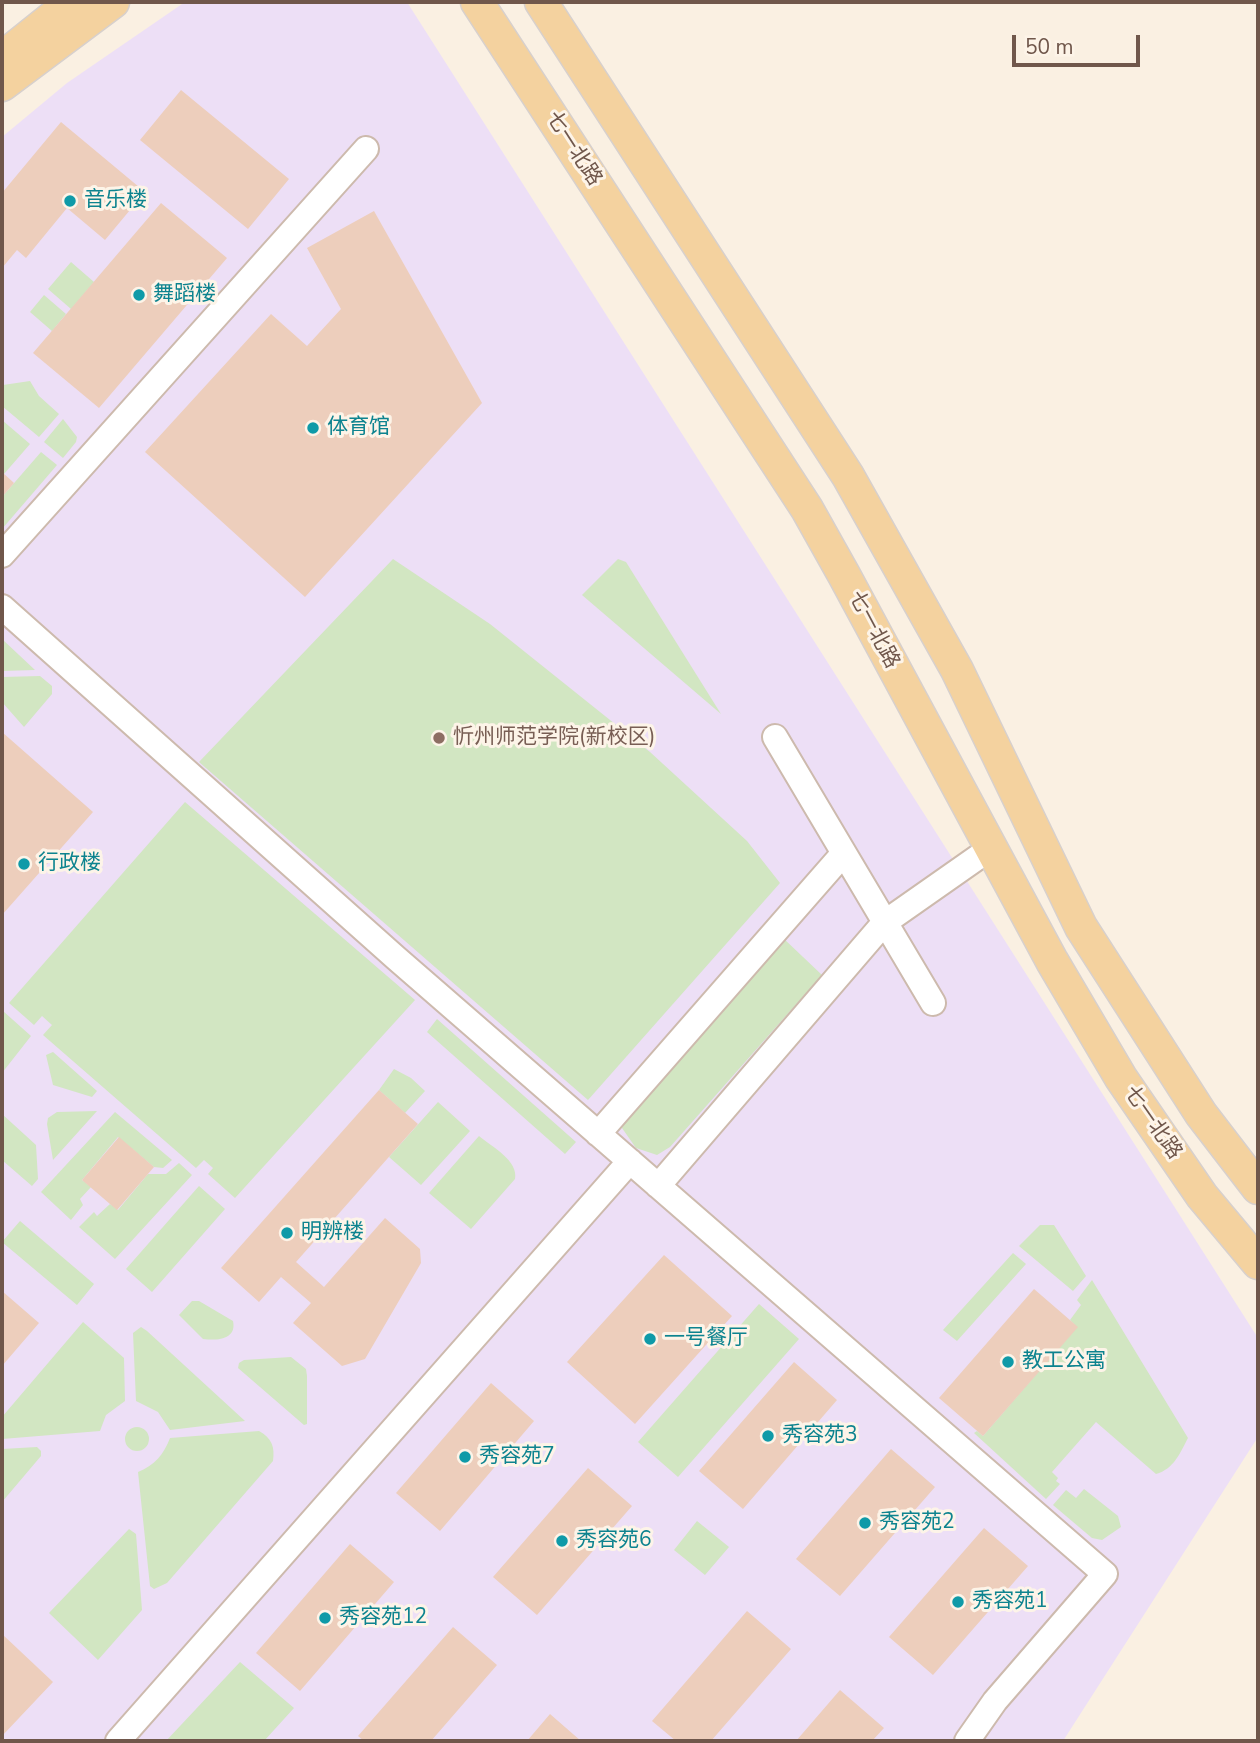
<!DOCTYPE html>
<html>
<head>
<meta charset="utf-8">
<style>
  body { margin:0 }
  #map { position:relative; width:1260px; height:1743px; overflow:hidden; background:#faf0e2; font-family:"Nunito Sans",sans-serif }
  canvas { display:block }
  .frame { position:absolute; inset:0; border:4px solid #70574b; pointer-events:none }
  .scale { position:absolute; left:1012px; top:35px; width:128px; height:32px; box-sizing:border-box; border:4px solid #70574b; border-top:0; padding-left:9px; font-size:21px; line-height:24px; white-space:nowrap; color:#70574b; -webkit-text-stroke:5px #fdf4e8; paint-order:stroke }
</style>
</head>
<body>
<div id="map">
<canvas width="1260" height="1743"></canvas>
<div class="frame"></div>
<div class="scale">50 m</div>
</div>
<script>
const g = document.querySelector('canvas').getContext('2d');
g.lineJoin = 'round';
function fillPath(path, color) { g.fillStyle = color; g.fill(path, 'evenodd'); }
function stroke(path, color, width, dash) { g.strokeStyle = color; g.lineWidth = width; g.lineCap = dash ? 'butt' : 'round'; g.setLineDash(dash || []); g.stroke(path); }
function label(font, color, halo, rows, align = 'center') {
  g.font = font + ' "Nunito Sans","Noto Sans SC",sans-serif'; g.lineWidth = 6; g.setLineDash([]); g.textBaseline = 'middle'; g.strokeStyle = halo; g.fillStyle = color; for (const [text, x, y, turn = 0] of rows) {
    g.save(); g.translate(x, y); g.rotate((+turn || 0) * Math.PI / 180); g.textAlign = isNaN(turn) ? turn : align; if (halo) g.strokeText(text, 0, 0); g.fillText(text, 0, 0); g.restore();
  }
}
fillPath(new Path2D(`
  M185 2H407L1258 1338V1437L1063 1741H2V137L67 83Z`), '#eddff6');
fillPath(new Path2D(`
  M71 262 94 282 71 309 48 289Z
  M44 295 66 314 52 331 30 312Z
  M30 381 39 396 59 414 39 437 2 406 3 385Z
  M63 419 77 437 76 442 63 458 44 442Z
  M2 420 30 444 4 474 2 472Z
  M41 452 57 465 2 529V497Z
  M393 559 490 624 650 752 747 841 780 883 588 1100 199 762Z
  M618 559 626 562 721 714 582 595Z
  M2 639 35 670 2 671Z
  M40 676 52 686V694L24 727 2 702V677Z
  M185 802 415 1000 235 1198 208 1174 213 1168 204 1160 196 1168 43 1035 52 1025 42 1016 34 1025 9 1003Z
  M783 938 822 975 670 1147 657 1155 636 1148 622 1128 624 1117Z
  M3 1011 31 1036 2 1073V1013Z
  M437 1019 576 1142 565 1154 427 1032Z
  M53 1052 97 1091 92 1097 53 1085 46 1055Z
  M394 1069 411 1078 425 1091 405 1113 379 1090Z
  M438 1102 470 1131 421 1185 389 1157Z
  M97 1111 53 1160 47 1124 48 1118 57 1112Z
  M115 1112 172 1160 163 1168 154 1167 118 1137 82 1180 91 1187 80 1199 83 1205 71 1220 41 1192Z
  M2 1114 36 1145 38 1179 32 1186 2 1160Z
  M479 1136C491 1146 519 1161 515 1179L471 1229 429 1193Z
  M179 1163 192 1175 115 1259 79 1227 94 1212 97 1216 110 1204 118 1210 148 1174H166Z
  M199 1186 225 1209 152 1292 126 1269Z
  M20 1221 94 1284 77 1305 2 1242Z
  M1040 1225H1054L1086 1276 1073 1291 1019 1246Z
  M1013 1253 1026 1264 957 1341 943 1330Z
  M1092 1280 1188 1438C1180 1453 1174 1469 1156 1474L1096 1422 1052 1472 1058 1478 1056 1481 1060 1484 1046 1499 974 1433 977 1431 983 1436 1077 1327 1070 1320 1081 1305 1077 1300Z
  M192 1301H199L233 1321C237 1339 218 1341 203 1339L179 1315Z
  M759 1304 799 1339 678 1477 638 1442Z
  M83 1322 124 1358 125 1401 106 1415 100 1431 2 1439V1417Z
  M141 1327 147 1331 245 1421 170 1430 158 1412 136 1401 133 1333Z
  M291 1357 306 1369 307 1376V1424L304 1425 238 1368 239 1363 244 1360Z
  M125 1439a12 12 0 1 1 24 0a12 12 0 1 1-24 0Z
  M259 1431C272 1438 275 1447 273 1461L167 1583 154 1589 150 1586 138 1472C155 1465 164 1454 170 1438Z
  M37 1447 41 1451V1456L2 1502V1449Z
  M1084 1489 1118 1516 1121 1527 1102 1540 1092 1538 1053 1505 1066 1490 1076 1498Z
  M697 1521 729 1547 705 1575 674 1550Z
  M129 1529 136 1534 142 1610 98 1660 49 1613Z
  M240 1662 294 1708 264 1741H166Z`), '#d2e6c2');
fillPath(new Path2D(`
  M181 90 289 179 248 229 140 140Z
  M61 122 145 192 105 240 67 208 26 258 17 250 2 268V193Z
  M161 203 227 258 99 408 33 353Z
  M374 211 482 403 305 597 145 452 271 314 307 346 341 309 307 248Z
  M2 472 14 483 2 497Z
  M2 732 93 812 2 915Z
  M379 1090 418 1124 296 1262 324 1287 385 1218 420 1249 421 1263 365 1359 342 1366 293 1323 311 1303 281 1277 259 1302 221 1268Z
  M119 1137 154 1167 117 1210 82 1180Z
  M664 1255 732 1316 635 1424 567 1362Z
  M1034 1289 1078 1327 983 1436 939 1398Z
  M2 1291 39 1323 2 1366Z
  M794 1362 837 1400 743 1509 699 1471Z
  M491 1383 534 1421 440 1531 396 1493Z
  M891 1449 935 1487 840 1596 796 1559Z
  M588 1468 632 1506 537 1615 493 1577Z
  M984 1528 1028 1566 933 1675 889 1637Z
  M350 1544 394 1582 300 1691 256 1653Z
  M747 1611 791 1649 711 1741H676L652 1721Z
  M453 1627 497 1665 431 1741H364L358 1736Z
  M2 1634 53 1682 2 1736Z
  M840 1690 884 1728 872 1741H796Z
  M550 1714 581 1741H527Z`), '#edcebc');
const minor = new Path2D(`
  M2 555 366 149
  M2 607 396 958 1105 1574 995 1701 967 1741
  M775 737 933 1003
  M598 1134 843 854
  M658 1186 884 923 991 848
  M118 1741 630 1161`);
const major = new Path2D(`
  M477 2 807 509 844 575 1052 961 1121 1078 1202 1196 1258 1263
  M541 2 848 476 957 670 1081 927 1201 1114 1258 1188
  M2 58 72 2
  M2 85 113 2`);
stroke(minor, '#cdbaad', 28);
stroke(major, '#d7d0cd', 35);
stroke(minor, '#fff', 24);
stroke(major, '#f4d29f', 32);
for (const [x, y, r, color] of [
  [70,201,7,"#0f9aa8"],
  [139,295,7,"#0f9aa8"],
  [313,428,7,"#0f9aa8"],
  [439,738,7,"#8d6e63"],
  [24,864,7,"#0f9aa8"],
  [287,1233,7,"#0f9aa8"],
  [650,1339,7,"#0f9aa8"],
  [1008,1362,7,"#0f9aa8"],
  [768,1436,7,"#0f9aa8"],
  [465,1457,7,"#0f9aa8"],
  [865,1523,7,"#0f9aa8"],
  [562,1541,7,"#0f9aa8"],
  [958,1602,7,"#0f9aa8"],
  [325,1618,7,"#0f9aa8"]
]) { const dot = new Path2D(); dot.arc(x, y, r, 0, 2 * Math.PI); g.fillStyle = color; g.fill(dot); stroke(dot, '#fdf4e8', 2.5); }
label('21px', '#70574b', '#fdf4e8', [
  ["七一北路",573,149,57],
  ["七一北路",873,630,62],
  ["七一北路",1152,1123,55]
]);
label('21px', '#0d838f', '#fdf4e8', [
  ["音乐楼",84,201],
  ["舞蹈楼",153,295],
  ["体育馆",327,428],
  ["行政楼",38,864],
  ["明辨楼",301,1233],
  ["一号餐厅",664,1339],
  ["教工公寓",1022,1362],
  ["秀容苑3",782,1436],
  ["秀容苑7",479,1457],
  ["秀容苑2",879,1523],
  ["秀容苑6",576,1541],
  ["秀容苑1",972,1602],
  ["秀容苑12",339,1618]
], 'left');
label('21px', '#785e54', '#fdf4e8', [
  ["忻州师范学院(新校区)",453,738]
], 'left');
</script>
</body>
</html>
